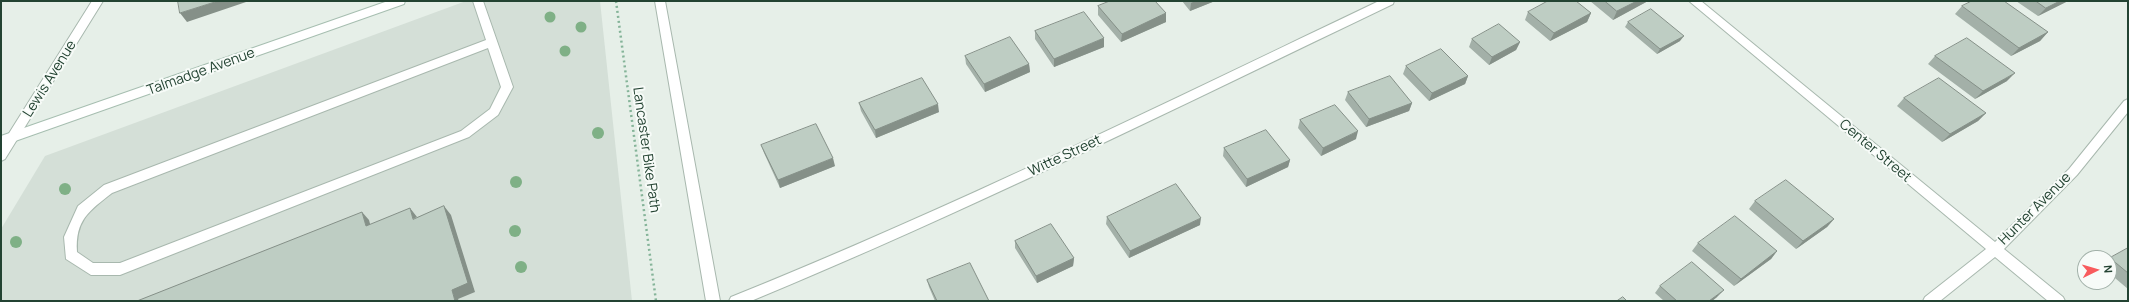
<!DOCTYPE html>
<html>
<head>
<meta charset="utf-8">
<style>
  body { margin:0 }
  #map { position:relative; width:2129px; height:302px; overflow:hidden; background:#e6efe8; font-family:Manrope,sans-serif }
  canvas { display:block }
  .frame { position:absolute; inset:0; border:2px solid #234332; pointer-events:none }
  .north { position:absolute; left:2077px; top:250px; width:40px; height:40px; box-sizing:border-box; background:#f7fbf8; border:1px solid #a2b1a9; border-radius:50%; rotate:85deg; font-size:11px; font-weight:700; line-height:16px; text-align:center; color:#234332 }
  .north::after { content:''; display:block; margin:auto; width:14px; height:18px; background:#f85b5d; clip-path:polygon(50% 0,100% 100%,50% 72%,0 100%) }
</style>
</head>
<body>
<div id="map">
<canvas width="2129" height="302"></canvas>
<div class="frame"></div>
<div class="north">N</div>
</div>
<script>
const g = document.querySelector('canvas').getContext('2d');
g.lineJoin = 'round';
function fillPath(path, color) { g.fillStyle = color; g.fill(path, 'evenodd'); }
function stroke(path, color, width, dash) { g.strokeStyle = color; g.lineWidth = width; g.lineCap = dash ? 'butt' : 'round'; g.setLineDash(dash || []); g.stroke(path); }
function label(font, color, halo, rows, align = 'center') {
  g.font = font + ' Manrope,sans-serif'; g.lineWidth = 4; g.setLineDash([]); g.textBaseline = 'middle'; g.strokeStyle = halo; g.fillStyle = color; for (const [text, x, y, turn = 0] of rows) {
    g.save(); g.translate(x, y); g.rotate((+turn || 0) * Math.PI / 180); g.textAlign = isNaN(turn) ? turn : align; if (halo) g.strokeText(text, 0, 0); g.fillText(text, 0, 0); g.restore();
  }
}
fillPath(new Path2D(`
  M466 1H600L632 301H1V229L45 156Z`), '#d4dfd7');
const lane = new Path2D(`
  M473 1H483L513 87 498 115 469 137 120 275H91L66 259 64 237 78 206 104 185 486 40ZM488 48 501 87 490 109 461 131 120 263H93L77 252C75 220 89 211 112 193Z
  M655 1H665L720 301H706Z`);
const street = new Path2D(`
  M92 1H103L5 159 1 161V146Z
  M1379 1H1394L1393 4C1180 106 969 211 751 301H729L731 297C952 208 1165 103 1379 1Z
  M1689 1H1701L1995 242 2069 169 2124 101 2128 99V112L2077 175 2004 249 2063 297 2065 301H2048L1995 257 1940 301H1923L1925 297 1986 249Z`);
const secondary = new Path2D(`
  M388 1H405L404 4 1 146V136Z`);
stroke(lane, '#a8b8ae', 2);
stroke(street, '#a8b8ae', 2);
stroke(secondary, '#a6beb0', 2);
stroke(new Path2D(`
  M616 1 656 301`), '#85b499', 2.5, [2, 3]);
fillPath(lane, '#fff');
fillPath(street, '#fff');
fillPath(secondary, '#fff');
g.fillStyle = '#7fb086';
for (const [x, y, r] of [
  [550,17,5.5],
  [581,27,5.5],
  [565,51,5.5],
  [598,133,6],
  [516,182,6],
  [65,189,6],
  [515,231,6],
  [16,242,6],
  [521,267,6]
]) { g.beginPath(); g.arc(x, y, r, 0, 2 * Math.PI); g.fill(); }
fillPath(new Path2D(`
  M1182 1H1215L1190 11Z
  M1590 1H1648L1613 20Z
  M2016 1H2068L2038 16Z
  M1098 6 1166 13V22L1121 42 1098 15Z
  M1962 6 2048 32 2040 41 2011 56 1955 14Z
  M1528 12 1591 13 1587 22 1550 41 1525 20Z
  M1628 22 1680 41 1657 54 1625 27Z
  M1035 31 1104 47 1054 67 1035 39Z
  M1472 39 1520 42 1516 50 1489 65 1469 47Z
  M965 56 1029 64 1030 72 985 92 966 64Z
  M1935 56 2007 81 1975 99 1928 64Z
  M1406 66 1468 76 1465 84 1429 101 1403 74Z
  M1348 92 1412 103 1409 111 1366 127 1345 100Z
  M1904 98 1986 113 1978 121 1942 142 1897 106Z
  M859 103 939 112 876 138 861 111Z
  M1300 120 1356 139 1321 156 1298 128Z
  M761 145 835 166 780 188 764 153Z
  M1224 148 1290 160 1288 167 1246 187 1223 156Z
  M1755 201 1834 219 1827 227 1796 249 1749 209Z
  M1107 217 1200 225 1129 258 1106 224Z
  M1015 241 1074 258 1073 266 1037 283 1015 248Z
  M1698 243 1777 251 1771 259 1734 286 1692 251Z
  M2128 248V289L2109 273V259Z
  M927 280 989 301H935L929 287Z
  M1660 286 1717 297 1712 301H1664L1655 293Z`), '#a3b0a8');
fillPath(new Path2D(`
  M218 1H249L187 22 180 13Z
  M1195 1H1215L1190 11 1191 3Z
  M1637 1H1648L1613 20 1617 11Z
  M2060 1H2068L2038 16 2046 8Z
  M1166 13V22L1121 42 1122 34Z
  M1591 13 1587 22 1550 41 1554 33Z
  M2048 32 2040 41 2011 56 2019 48Z
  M1684 36 1680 41 1657 54 1660 49Z
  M1104 38V47L1054 67V59Z
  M1520 42 1516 50 1489 65 1492 57Z
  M1029 64 1030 72 985 92 984 84Z
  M2015 73 2007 81 1975 99 1983 91Z
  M1468 76 1465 84 1429 101 1432 93Z
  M1412 103 1409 111 1366 127 1369 119Z
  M938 104 939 112 876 138 875 130Z
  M1986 113 1978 121 1942 142 1950 134Z
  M1358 131 1356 139 1321 156 1323 148Z
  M833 158 835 166 780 188 778 180Z
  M1290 160 1288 167 1246 187 1247 179Z
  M444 206 451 215 475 292 458 299 459 301H455L452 290Z
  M410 208 417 217 413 219Z
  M362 212 369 220 373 235 366 226Z
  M1201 218 1200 225 1129 258 1130 251Z
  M1834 219 1827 227 1796 249 1803 241Z
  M1777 251 1771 259 1734 286 1741 279Z
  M1074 258 1073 266 1037 283 1036 276Z
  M1724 290 1717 297 1712 301H1709Z`), '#859088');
const building = new Path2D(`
  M178 1H218L180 13Z
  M1110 1H1155L1166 13 1122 34 1098 6Z
  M1548 1H1576L1591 13 1554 33 1528 12Z
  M1605 1H1637L1617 11Z
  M1972 1H2004L2048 32 2019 48 1962 6Z
  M2036 1H2060L2046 8Z
  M1651 9 1684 36 1660 49 1628 22Z
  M1084 12 1104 38 1054 59 1035 31Z
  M1499 24 1520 42 1492 57 1472 39Z
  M1010 37 1029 64 984 84 965 56Z
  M1967 38 2015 73 1983 91 1935 56Z
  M1441 49 1468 76 1432 93 1406 66Z
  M1390 76 1412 103 1369 119 1348 92Z
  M922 78 938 104 875 130 859 103Z
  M1939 78 1986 113 1950 134 1904 98Z
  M1335 105 1358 131 1323 148 1300 120Z
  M816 124 833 158 778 180 761 145Z
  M1266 130 1290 160 1247 179 1224 148Z
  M1786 180 1834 219 1803 241 1755 201Z
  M1176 184 1201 218 1130 251 1107 217Z
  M444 206 468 283 452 290 455 301H137L362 212 366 226 410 208 413 219Z
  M1735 216 1777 251 1741 279 1698 243Z
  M1051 224 1074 258 1036 276 1015 241Z
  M2128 248V273L2110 258Z
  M1692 262 1724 290 1709 301H1677L1660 286Z
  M970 263 989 301H937L927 280Z
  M1623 297 1627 301H1617Z`);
fillPath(building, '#becdc3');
stroke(building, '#859088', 1);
label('14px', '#234332', '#f7fbf8', [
  ["Talmadge Avenue",201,72,-20],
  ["Lewis Avenue",50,79,-58],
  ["Lancaster Bike Path",646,150,82],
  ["Center Street",1875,151,40],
  ["Witte Street",1065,156,-25],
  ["Hunter Avenue",2035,209,-45]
]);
</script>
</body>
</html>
